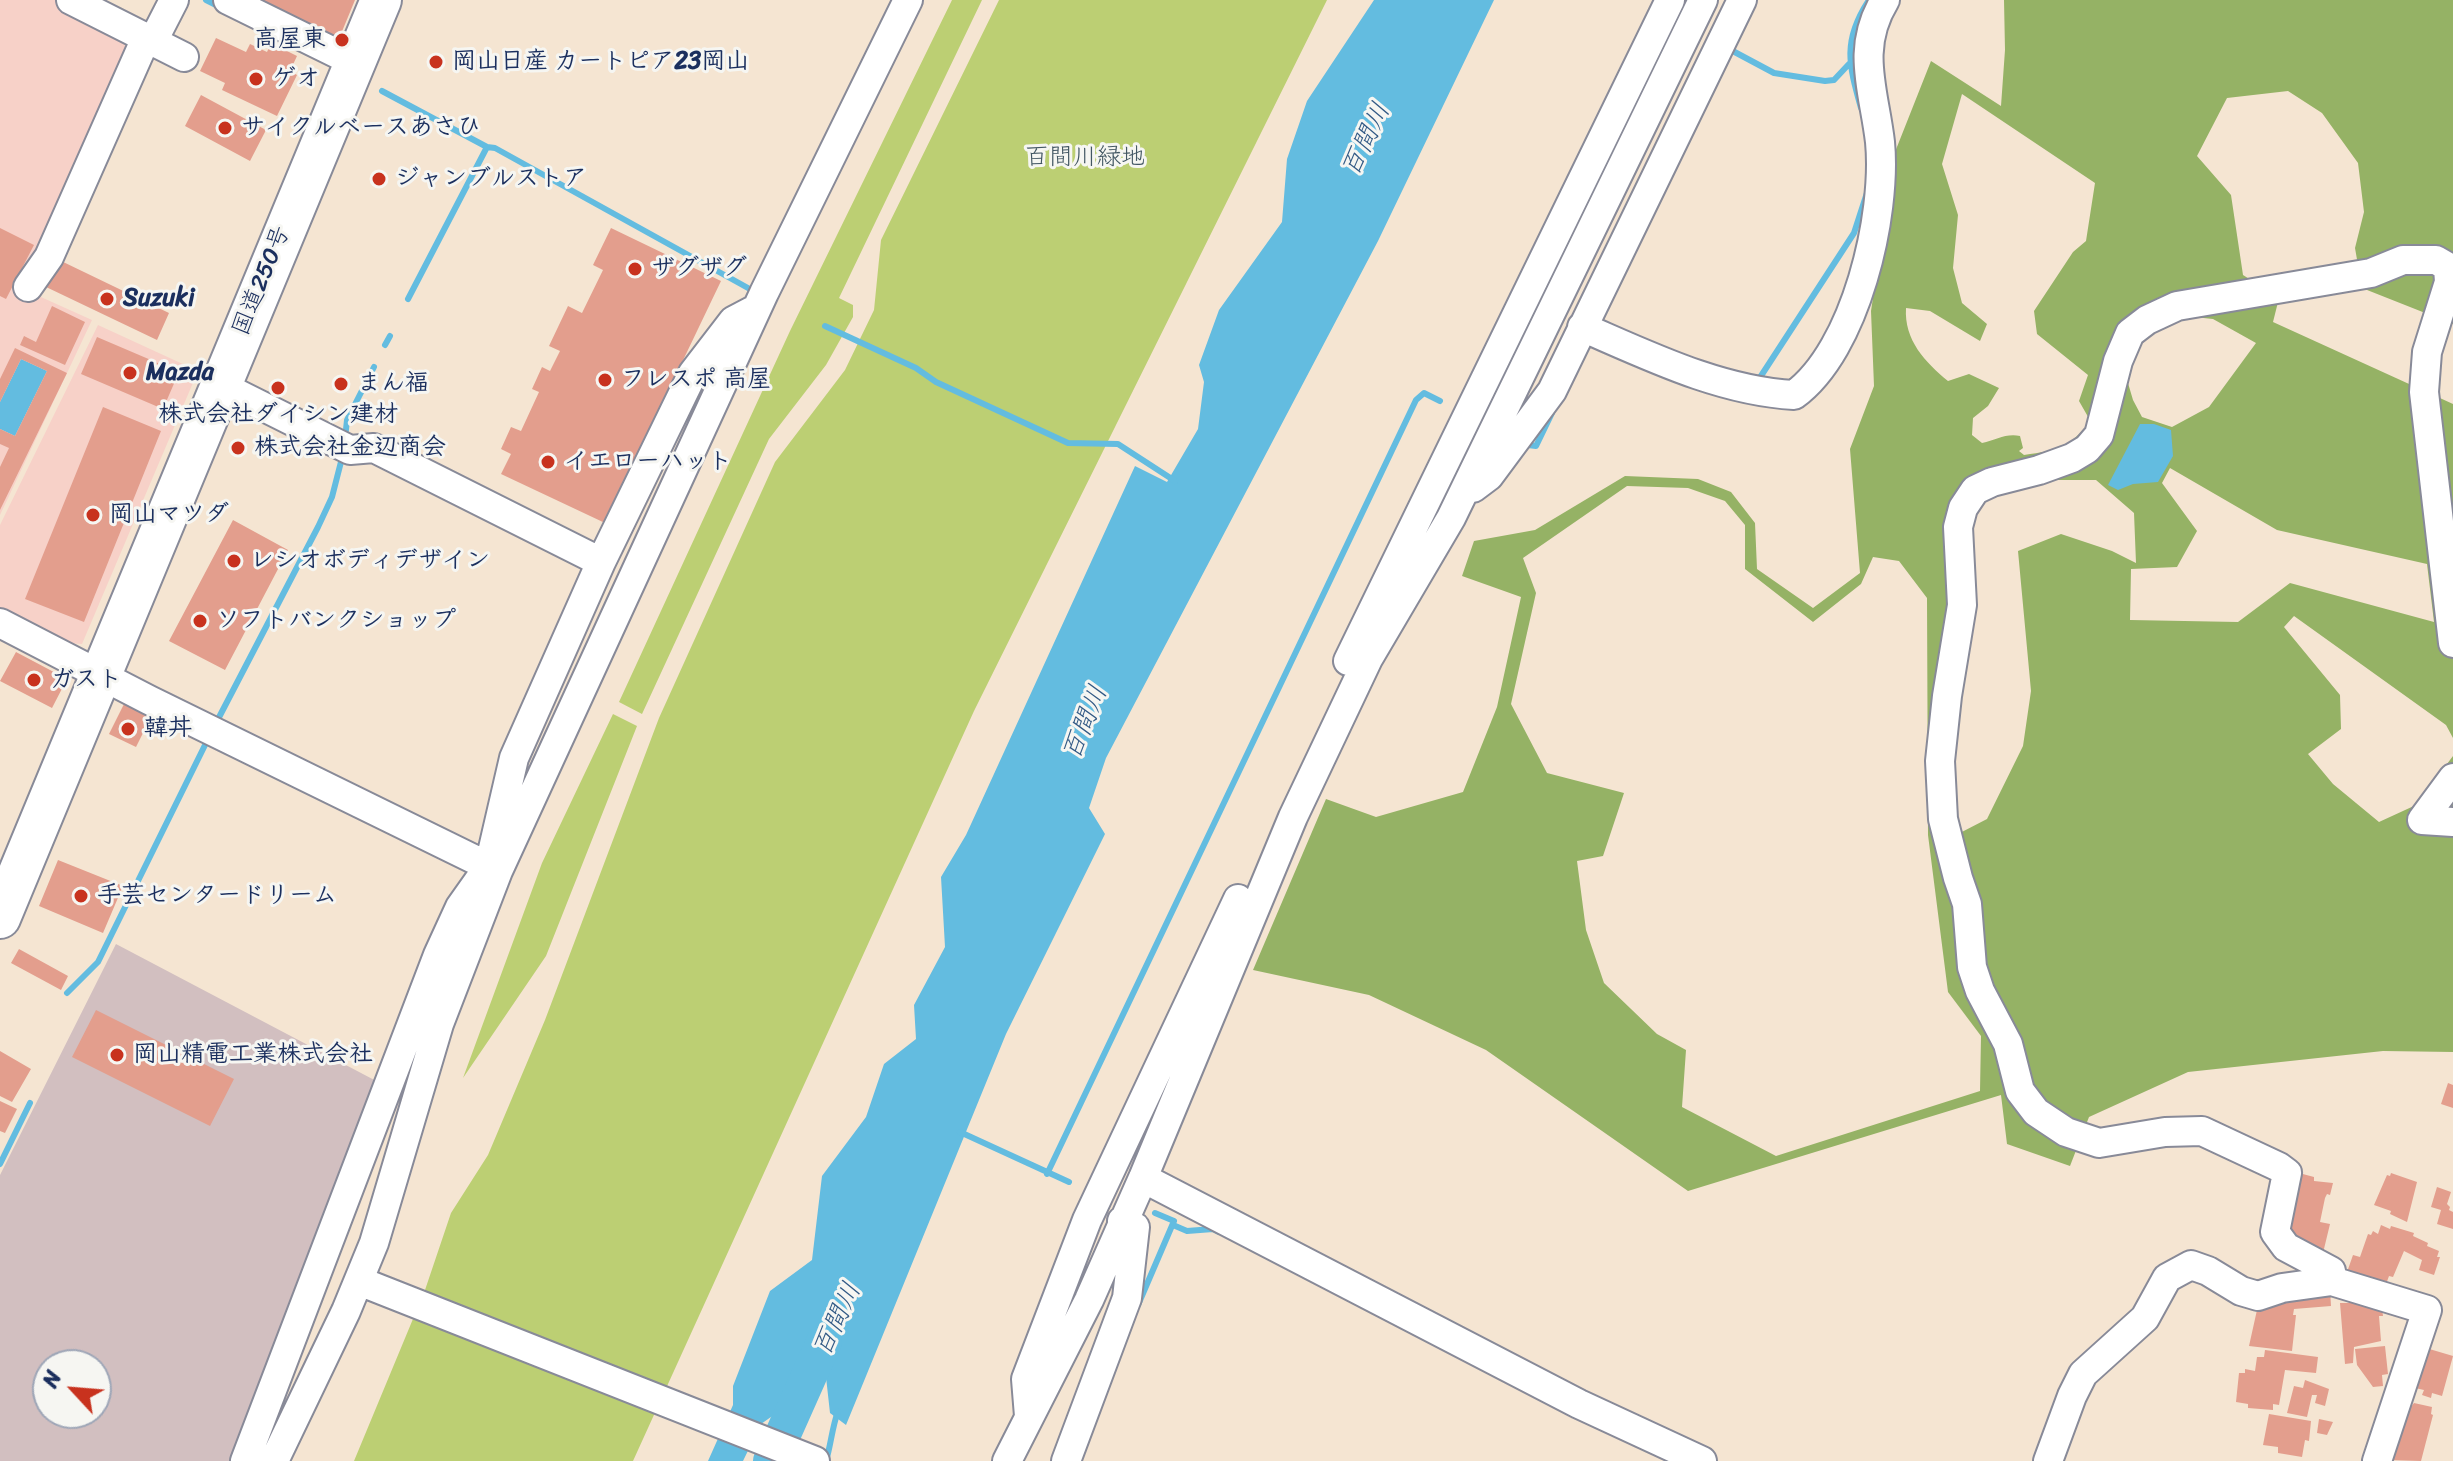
<!DOCTYPE html>
<html>
<head>
<meta charset="utf-8">
<style>
  body { margin:0 }
  #map { position:relative; width:2453px; height:1461px; overflow:hidden; background:#f5e5d2; font-family:Sriracha,sans-serif }
  canvas { display:block }
  .north { position:absolute; left:32px; top:1349px; width:80px; height:80px; box-sizing:border-box; background:#f6f6f2; border:2px solid #9ea6b7; border-radius:50%; rotate:296deg; font-size:22px; font-weight:700; line-height:32px; text-align:center; color:#1b2f5e }
  .north::after { content:''; display:block; margin:auto; width:28px; height:36px; background:#c8321e; clip-path:polygon(50% 0,100% 100%,50% 72%,0 100%) }
</style>
</head>
<body>
<div id="map">
<canvas width="2453" height="1461"></canvas>
<div class="north">N</div>
</div>
<script>
const g = document.querySelector('canvas').getContext('2d');
g.lineJoin = 'round';
function fillPath(path, color) { g.fillStyle = color; g.fill(path, 'evenodd'); }
function stroke(path, color, width, dash) { g.strokeStyle = color; g.lineWidth = width; g.lineCap = dash ? 'butt' : 'round'; g.setLineDash(dash || []); g.stroke(path); }
function label(font, color, halo, rows, align = 'center') {
  g.font = font + ' Sriracha,"Klee One",sans-serif'; g.lineWidth = 6; g.setLineDash([]); g.textBaseline = 'middle'; g.strokeStyle = halo; g.fillStyle = color; for (const [text, x, y, turn = 0] of rows) {
    g.save(); g.translate(x, y); g.rotate((+turn || 0) * Math.PI / 180); g.textAlign = isNaN(turn) ? turn : align; if (halo) g.strokeText(text, 0, 0); g.fillText(text, 0, 0); g.restore();
  }
}
fillPath(new Path2D(`
  M0 0H58L132 37 32 293 92 320 0 515Z
  M98 325 198 371 82 644 66 643 0 611V525Z`), '#f7d1c8');
fillPath(new Path2D(`
  M116 944 380 1083 236 1461H0V1175ZM48 1365H96V1413H48Z`), '#d2bfc0');
fillPath(new Path2D(`
  M952 0H982L839 298 853 305V317L826 365 769 439 642 714 619 702 790 331Z
  M999 0H1327L974 711 633 1461H354L425 1290 451 1213 488 1155 545 1020 659 718 775 462 845 370 874 310 881 240Z
  M613 714 637 726 546 956 463 1078 542 863Z`), '#bccf73');
fillPath(new Path2D(`
  M2004 0H2453V324L2362 288 2355 248 2364 212 2358 163 2322 113 2288 91 2227 98 2197 156 2231 195 2243 275 2279 298 2273 322 2453 404V738L2446 725 2294 616 2284 627 2340 695 2341 729 2308 754 2333 784 2379 822 2416 805 2453 756V1052L2383 1051 2188 1072 2089 1117 2070 1166 2007 1144 2001 1095 1688 1191 1486 1050 1369 995 1253 970 1326 799 1376 817 1463 792 1497 707 1521 597 1462 576 1474 541 1535 530 1625 476 1698 479 1731 492 1755 523 1757 569 1813 608 1860 573 1850 449 1874 386 1871 311 1895 152 1931 61 2001 106 2005 50ZM1962 94 2095 183 2086 241 2073 252 2034 311 2037 334 2088 375 2079 401 2091 422C2067 448 2059 450 2024 455L2019 451 2023 448 2020 436C2006 433 1996 440 1982 443L1972 435 1973 418 1988 406 1999 388 1969 374 1948 381C1925 362 1904 340 1906 308L1930 311 1980 341 1987 324 1962 303 1953 268 1958 215 1942 164ZM2185 316 2213 319 2256 343 2209 407 2172 427 2142 417 2133 400 2125 373 2143 333ZM2170 468 2277 530 2427 564 2434 622 2290 583 2238 622 2130 620 2131 569 2177 567 2197 531 2162 483ZM2021 480H2096L2134 513 2136 563 2112 551 2061 534 2018 551 2031 691 2023 746 1987 819 1956 835 1950 733 1975 496ZM1627 486 1688 488 1725 501 1745 525V569L1813 622 1861 584 1873 557 1899 561 1927 598 1928 835 1948 992 1981 1036 1980 1091 1776 1156 1682 1107 1686 1050 1657 1034 1604 983 1586 930 1577 861 1603 856 1624 793 1547 773 1511 704 1536 593 1523 558Z`), '#95b265');
fillPath(new Path2D(`
  M1374 0H1494L1378 241 1106 758 1089 808 1105 834 1006 1034 846 1425 830 1413 824 1359 788 1405 761 1424 743 1461H708L733 1405V1386L770 1291 812 1260 822 1176 866 1117 884 1064 916 1039 914 1005 945 947 941 877 966 835 1135 466 1167 482 1198 429 1204 382 1199 365 1219 310 1282 222 1287 159 1307 101Z
  M21 359 47 371 15 436 0 429V402Z
  M2140 424H2154L2171 430 2173 456 2158 482 2133 484 2118 490 2108 485Z`), '#63bce0');
stroke(new Path2D(`
  M206 0 220 7
  M1729 49 1774 73 1825 81 1834 80 1849 64
  M382 91 487 147 495 148 748 288
  M1861 108C1849 65 1842 41 1869 0
  M408 299 487 147
  M825 326 916 368 936 382 1068 443 1118 444 1175 481
  M385 345 390 336
  M1754 378 1759 379 1854 233 1867 193
  M345 439 347 420 374 367
  M1528 445 1536 446 1552 413
  M215 725 318 527 332 497 343 454
  M67 993 98 962 208 739
  M960 1132 1069 1182
  M0 1164 30 1103
  M1047 1174 1416 400 1424 393 1440 401
  M1173 1225 1187 1231 1213 1229 1219 1232
  M1138 1305 1174 1221 1155 1213
  M826 1461C831 1444 832 1428 838 1411`), '#63bce0', 6);
stroke(new Path2D(`
  M771 1461 824 1342`), '#63bce0', 36);
fillPath(new Path2D(`
  M241 0H355L336 46Z
  M216 38 246 52 250 44 267 52 271 43 297 56 290 71 297 75 277 116 222 90 225 83 200 71Z
  M201 95 266 130 250 161 185 126Z
  M0 228 34 245 6 299 0 296Z
  M611 228 721 281 605 523 501 474 511 454 501 449 511 427 521 431 539 392 532 389 542 367 550 371 560 351 549 346 568 306 582 313 603 270 593 265Z
  M57 259 169 313 157 340 44 286Z
  M52 306 85 322 65 365 20 345 24 336 36 342Z
  M97 337 179 372 163 409 81 374Z
  M15 348 67 373 0 510V467L9 448 0 444V429L15 436 47 371 21 359 0 402V379Z
  M103 407 161 431 84 622 25 599Z
  M233 520 288 550 225 670 169 641Z
  M16 652 67 679 52 708 0 681Z
  M127 698 154 711 136 747 109 734Z
  M58 860 123 886 103 933 39 906Z
  M19 949 68 976 61 990 11 963Z
  M96 1010 234 1079 210 1126 72 1057Z
  M0 1051 31 1069 12 1102 0 1096Z
  M2448 1083 2453 1085V1108L2441 1104Z
  M0 1101 17 1109 5 1133 0 1131Z
  M2299 1173 2314 1177V1181L2333 1183 2330 1195 2327 1194 2325 1198 2320 1222 2330 1224 2323 1253 2312 1250 2313 1244 2291 1240 2286 1235Z
  M2391 1173 2417 1182 2407 1222 2390 1214 2391 1211 2374 1205 2387 1175 2390 1176Z
  M2437 1187 2451 1192 2447 1204 2450 1207 2449 1210 2453 1212V1229L2437 1224 2441 1210 2431 1207Z
  M2381 1225 2390 1229 2391 1226 2414 1233 2413 1236 2428 1243 2427 1246 2439 1251 2437 1257H2440L2434 1275 2419 1270 2422 1260 2404 1251 2393 1277 2389 1276 2385 1287 2346 1275 2353 1255 2360 1257 2368 1234 2371 1235 2373 1231 2378 1234Z
  M2330 1289 2331 1306 2294 1309 2293 1315H2296L2292 1351 2249 1346 2257 1310H2265L2266 1304Z
  M2342 1294 2382 1308 2383 1316H2379L2381 1341 2354 1347 2353 1363 2345 1364 2340 1303H2349L2348 1300H2342Z
  M2385 1346 2388 1374 2382 1375 2383 1386 2373 1387 2357 1365 2355 1349Z
  M2426 1348 2453 1356 2442 1396 2432 1393 2431 1398 2422 1395 2424 1390 2415 1388Z
  M2265 1350 2318 1357 2316 1373 2285 1370 2279 1405 2273 1404V1410L2248 1408V1404L2236 1402 2239 1373H2245V1369L2255 1371 2257 1357H2264Z
  M2305 1380 2329 1389 2325 1406 2315 1403 2317 1395H2312L2307 1417 2287 1413 2294 1386 2303 1388Z
  M2414 1403 2432 1407 2431 1414 2433 1415 2421 1461 2388 1460 2401 1409 2408 1411Z
  M2269 1414 2311 1421 2309 1441 2305 1440 2302 1457 2278 1453V1447L2263 1445Z
  M2319 1419 2333 1422 2327 1435 2317 1433Z`), '#e39e8d');
const minor = new Path2D(`
  M71 0 184 57
  M228 0 354 62
  M153 41 174 0
  M28 287 49 257 146 38
  M1582 327C1649 356 1720 391 1794 395 1856 350 1887 215 1880 142 1874 90 1855 49 1885 0
  M220 385 350 450 374 448 601 562
  M1473 488 1489 476 1552 391 1742 0
  M0 623 149 700 498 871
  M1348 661 1670 0
  M2453 778 2422 820 2453 822
  M1143 1178 1579 1404 1702 1461
  M359 1281 815 1461
  M2332 1281 2331 1271 2286 1247 2275 1232 2287 1173 2279 1167 2202 1131 2165 1132 2099 1143 2066 1132 2036 1112 2020 1091 2008 1044 1980 991 1972 967 1967 904 1958 878 1943 819 1940 761 1947 696 1962 605 1958 527 1963 508 1975 490 1992 482 2039 470 2072 458 2087 449 2099 435 2118 361 2130 333 2147 320 2177 306 2371 273 2403 260H2436L2448 267 2449 282 2427 352 2424 392 2453 643
  M1029 1416 1026 1379 1087 1220 1238 899
  M245 1461 438 955 460 907 489 866 514 758 601 562 693 373 733 321 752 311
  M274 1461 346 1311 374 1243 439 1024 498 871 764 293 908 0
  M1007 1461 1089 1300 1143 1178 1293 817 1368 659 1451 518 1703 0
  M1066 1461 1127 1298 1135 1227 1122 1221
  M2048 1461 2072 1396 2083 1374 2145 1318 2167 1278 2191 1265 2208 1271 2241 1291 2258 1296 2282 1288 2332 1281 2427 1310 2377 1461`);
const highway = new Path2D(`
  M0 918 381 0`);
stroke(minor, '#888a98', 32);
stroke(highway, '#888a98', 44);
stroke(minor, '#fff', 28);
stroke(highway, '#fff', 40);
for (const [x, y, r, color] of [
  [342,40,8,"#c8321e"],
  [436,62,8,"#c8321e"],
  [256,79,8,"#c8321e"],
  [225,128,8,"#c8321e"],
  [379,179,8,"#c8321e"],
  [635,269,8,"#c8321e"],
  [107,299,8,"#c8321e"],
  [130,373,8,"#c8321e"],
  [605,380,8,"#c8321e"],
  [341,384,8,"#c8321e"],
  [278,388,8,"#c8321e"],
  [238,448,8,"#c8321e"],
  [548,462,8,"#c8321e"],
  [93,515,8,"#c8321e"],
  [234,561,8,"#c8321e"],
  [200,621,8,"#c8321e"],
  [34,680,8,"#c8321e"],
  [128,729,8,"#c8321e"],
  [81,896,8,"#c8321e"],
  [117,1055,8,"#c8321e"]
]) { const dot = new Path2D(); dot.arc(x, y, r, 0, 2 * Math.PI); g.fillStyle = color; g.fill(dot); stroke(dot, '#f6f6f2', 3); }
label('bold 24px', '#1b2f5e', '#f6f6f2', [
  ["高屋東",326,40,"right"],
  ["岡山日産 カートピア23岡山",452,62],
  ["ゲオ",272,79],
  ["サイクルベースあさひ",241,128],
  ["ジャンブルストア",395,179],
  ["ザグザグ",651,269],
  ["Suzuki",123,299],
  ["Mazda",146,373],
  ["フレスポ 高屋",621,380],
  ["まん福",357,384],
  ["株式会社ダイシン建材",278,415,"center"],
  ["株式会社金辺商会",254,448],
  ["イエローハット",564,462],
  ["岡山マツダ",109,515],
  ["レシオボディデザイン",250,561],
  ["ソフトバンクショップ",216,621],
  ["ガスト",50,680],
  ["韓丼",144,729],
  ["手芸センタードリーム",97,896],
  ["岡山精電工業株式会社",133,1055]
], 'left');
label('24px', '#435763', '#f6f6f2', [
  ["百間川緑地",1085,158]
]);
label('24px', '#1b2f5e', '#f6f6f2', [
  ["国道250号",262,281,-68]
]);
label('italic 26px', '#315985', '#f6f6f2', [
  ["百間川",1367,140,-64],
  ["百間川",1086,723,-68],
  ["百間川",838,1320,-65]
]);
</script>
</body>
</html>
